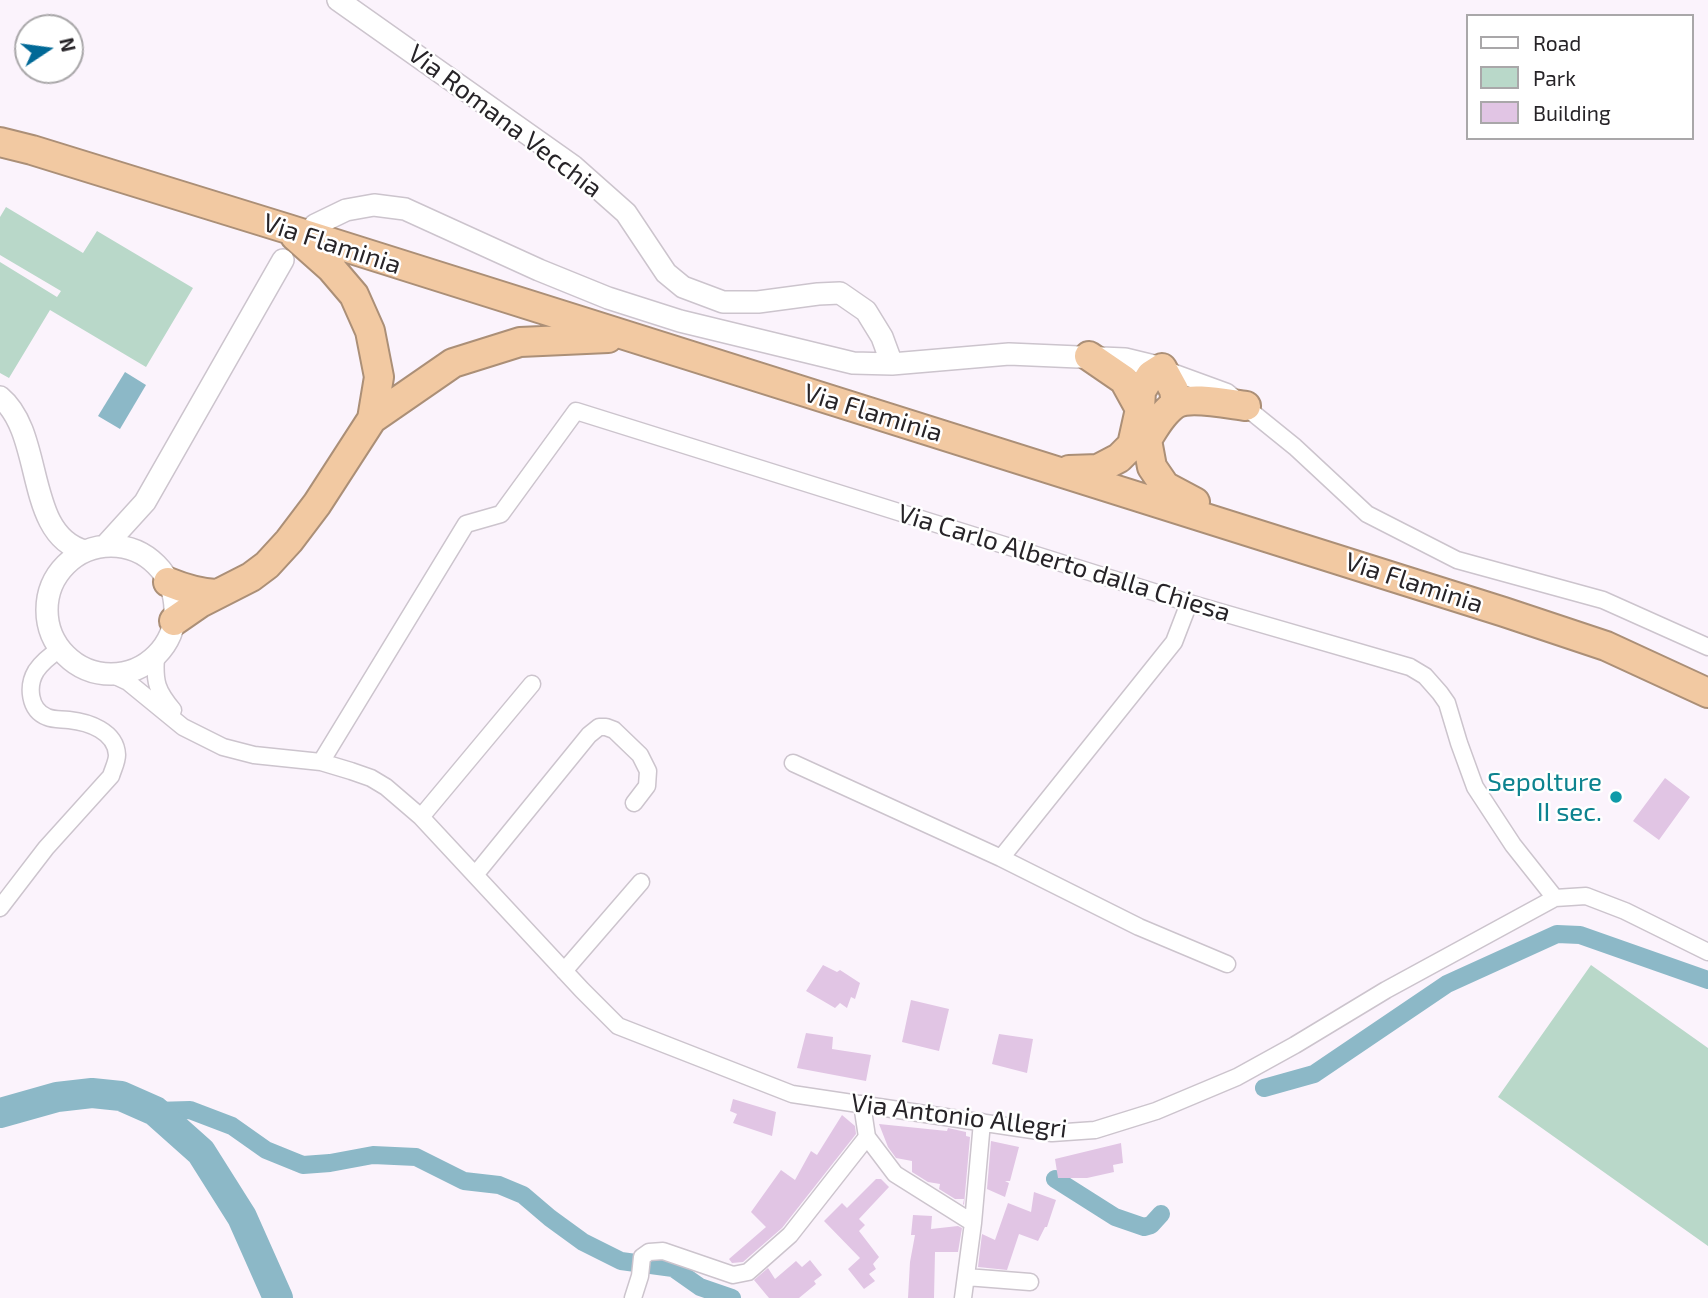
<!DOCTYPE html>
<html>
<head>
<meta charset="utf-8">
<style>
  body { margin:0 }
  #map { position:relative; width:1708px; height:1298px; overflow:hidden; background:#fbf3fc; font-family:"Exo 2",sans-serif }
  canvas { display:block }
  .legend { position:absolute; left:1466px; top:14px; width:228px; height:126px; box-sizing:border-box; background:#fff; border:2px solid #a9a7a9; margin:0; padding:9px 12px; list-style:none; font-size:21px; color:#272428 }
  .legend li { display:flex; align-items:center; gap:14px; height:35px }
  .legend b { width:35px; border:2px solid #a9a7a9 }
  .north { position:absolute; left:14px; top:14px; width:70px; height:70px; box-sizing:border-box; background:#fff; border:2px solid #a9a7a9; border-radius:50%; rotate:77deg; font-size:19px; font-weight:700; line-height:28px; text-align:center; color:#272428 }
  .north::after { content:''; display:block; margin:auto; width:24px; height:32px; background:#016997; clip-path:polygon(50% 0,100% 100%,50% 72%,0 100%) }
</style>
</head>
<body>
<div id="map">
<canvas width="1708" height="1298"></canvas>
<ul class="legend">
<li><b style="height:9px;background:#fff"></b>Road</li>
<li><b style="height:19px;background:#b9d8c9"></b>Park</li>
<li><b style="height:19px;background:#e1c5e4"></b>Building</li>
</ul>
<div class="north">N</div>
</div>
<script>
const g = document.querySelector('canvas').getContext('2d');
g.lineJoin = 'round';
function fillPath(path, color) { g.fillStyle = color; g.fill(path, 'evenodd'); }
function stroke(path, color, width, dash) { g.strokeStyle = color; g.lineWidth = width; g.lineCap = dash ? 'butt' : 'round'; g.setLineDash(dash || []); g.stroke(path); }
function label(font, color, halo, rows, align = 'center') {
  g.font = font + ' "Exo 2",sans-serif'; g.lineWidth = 5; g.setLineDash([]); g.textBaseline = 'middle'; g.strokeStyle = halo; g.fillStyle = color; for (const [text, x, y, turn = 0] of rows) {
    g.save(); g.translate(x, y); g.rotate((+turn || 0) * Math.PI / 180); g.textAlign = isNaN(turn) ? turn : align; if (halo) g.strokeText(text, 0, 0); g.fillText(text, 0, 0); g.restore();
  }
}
fillPath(new Path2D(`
  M6 207 83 253 97 231 193 288 146 367 50 310 9 378 0 373V262L57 297 61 291 0 255V217Z
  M1591 965 1708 1048V1246L1498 1097Z`), '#b9d8c9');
fillPath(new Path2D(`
  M125 372 146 385 120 429 98 416Z`), '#8cb8c7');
stroke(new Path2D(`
  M1264 1088 1314 1074 1447 984 1557 934 1580 935 1708 980
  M155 1111 190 1110 232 1126 266 1150 303 1165 330 1163 373 1155 416 1157 464 1181 499 1185 523 1195 550 1218 583 1242 621 1261 673 1268 700 1287 732 1298
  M1055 1179 1115 1217 1144 1227 1151 1225 1161 1214`), '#8cb8c7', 18);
stroke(new Path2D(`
  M0 1113 57 1097 92 1093 121 1096 155 1111 201 1152 242 1217 278 1298`), '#8cb8c7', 30);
fillPath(new Path2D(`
  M1665 778 1690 797 1659 840 1633 821Z
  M823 965 837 972 840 970 860 983 855 999 851 997 847 1008 840 1003 835 1008 806 991Z
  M911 1000 949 1009 939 1051 902 1042Z
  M806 1033 833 1037 832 1049 871 1055 866 1081 797 1068Z
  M999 1034 1033 1039 1027 1073 992 1064Z
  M733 1099 776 1112 772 1136 733 1123 737 1114 730 1111Z
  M842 1115 855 1126 856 1134 782 1228 743 1262 732 1263 729 1259 766 1227 751 1212 781 1170 795 1180 811 1151 817 1155Z
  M879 1124 947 1131 948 1128 966 1132V1136L970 1137 964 1205 963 1204 964 1199H955L939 1189 940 1184 928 1182 912 1172V1161L896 1158 888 1147Z
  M991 1141 1019 1147 1010 1181H1005L1009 1183 1005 1197 987 1189Z
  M1121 1143 1123 1163 1113 1165 1114 1172 1087 1178H1058L1055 1159Z
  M876 1179H881L889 1187 859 1219 865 1225 859 1231 879 1257 873 1264 876 1269 869 1274 875 1281 864 1289 848 1269 860 1258 824 1221 842 1203 847 1208Z
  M1034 1192 1056 1200 1047 1227H1045L1038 1241 1019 1234 1007 1270 978 1267 982 1234 995 1240 1008 1203 1031 1212Z
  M913 1215 932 1216 931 1229 958 1226 962 1228 958 1252H935L934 1298H908L910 1262 915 1235H911Z
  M810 1260 822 1275 814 1281 816 1284 799 1298H769L754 1280 768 1268 775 1279 796 1261 802 1267Z`), '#e1c5e4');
const street = new Path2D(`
  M1164 369 1227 392 1295 447 1367 514 1457 560 1603 600 1708 647
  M156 656C154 682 157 691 173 710
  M111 674 128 682 183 727 223 747 254 755 321 762 351 771 371 778 386 787 421 817 582 990 618 1026 792 1094 1052 1133 1095 1130 1156 1111 1237 1077 1295 1045 1386 990 1555 898 1586 896 1625 911 1708 952
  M321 762 466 524 501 514 576 411 1189 603 1410 667 1425 676 1440 693 1447 703 1459 743 1475 787 1513 845 1555 898
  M793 763 1001 858 1139 927 1227 964
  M421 817 532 684
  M1001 858 1174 642 1189 603
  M475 875 589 735 599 727H606L614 730 640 755 648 771 647 786 634 803
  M0 908 46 848 111 776C113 769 117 762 117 755 116 731 88 722 69 720 61 719 54 720 47 717 29 710 27 686 36 671 42 662 51 655 60 649
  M564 971 641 882
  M867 1137 895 1174 973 1223
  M966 1277 1030 1282
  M633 1298 640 1276 642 1257 649 1252 663 1251 733 1275 748 1272 790 1235 867 1137 862 1104
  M963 1298 973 1223 982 1122`);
const secondary = new Path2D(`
  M338 0 573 166 626 213 666 273 683 287 723 302H758L818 294 840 293 866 311 882 337 892 364
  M315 225 346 210 374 205 405 209 539 270 608 298 680 321 853 363 892 364 1009 354 1125 359 1162 368
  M0 397C45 434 24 535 85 551
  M105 546 145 502 283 260
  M47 610a64 64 0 1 1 128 0a64 64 0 1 1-128 0Z`);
const highway = new Path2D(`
  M0 142 32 150 288 229 1504 612 1606 646 1708 693
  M295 236 331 268 354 295 370 331 379 377 372 419
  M1089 356 1124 380 1140 409
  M1069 470 1098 469 1119 458 1132 445 1140 409 1141 391 1151 375 1162 368 1174 390 1176 403
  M1195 502 1165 486 1152 467 1147 440C1154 428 1162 414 1174 405 1188 395 1229 404 1246 406
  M168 582C185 589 198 593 216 594
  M174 621 200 603 251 577 267 565 289 541 317 504 372 419 453 363 520 342 608 338`);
stroke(street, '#ccc4cd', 19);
stroke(secondary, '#ccc4cd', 24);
stroke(highway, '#ab8f77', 32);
stroke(street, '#fff', 16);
stroke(secondary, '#fff', 21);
stroke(highway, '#f2c9a2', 28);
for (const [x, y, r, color] of [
  [1616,797,7,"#0f9aa8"]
]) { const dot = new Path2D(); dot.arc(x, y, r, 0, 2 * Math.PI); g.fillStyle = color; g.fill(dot); stroke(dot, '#fff', 2.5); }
label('26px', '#272428', '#fff', [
  ["Via Romana Vecchia",505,121,37],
  ["Via Flaminia",332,244,18],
  ["Via Flaminia",873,413,17],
  ["Via Carlo Alberto dalla Chiesa",1064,563,17],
  ["Via Flaminia",1414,583,18],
  ["Via Antonio Allegri",959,1116,7]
]);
label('26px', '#0d838f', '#fff', [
  ["Sepolture",1602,782],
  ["II sec.",1602,812]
], 'right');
</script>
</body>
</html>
